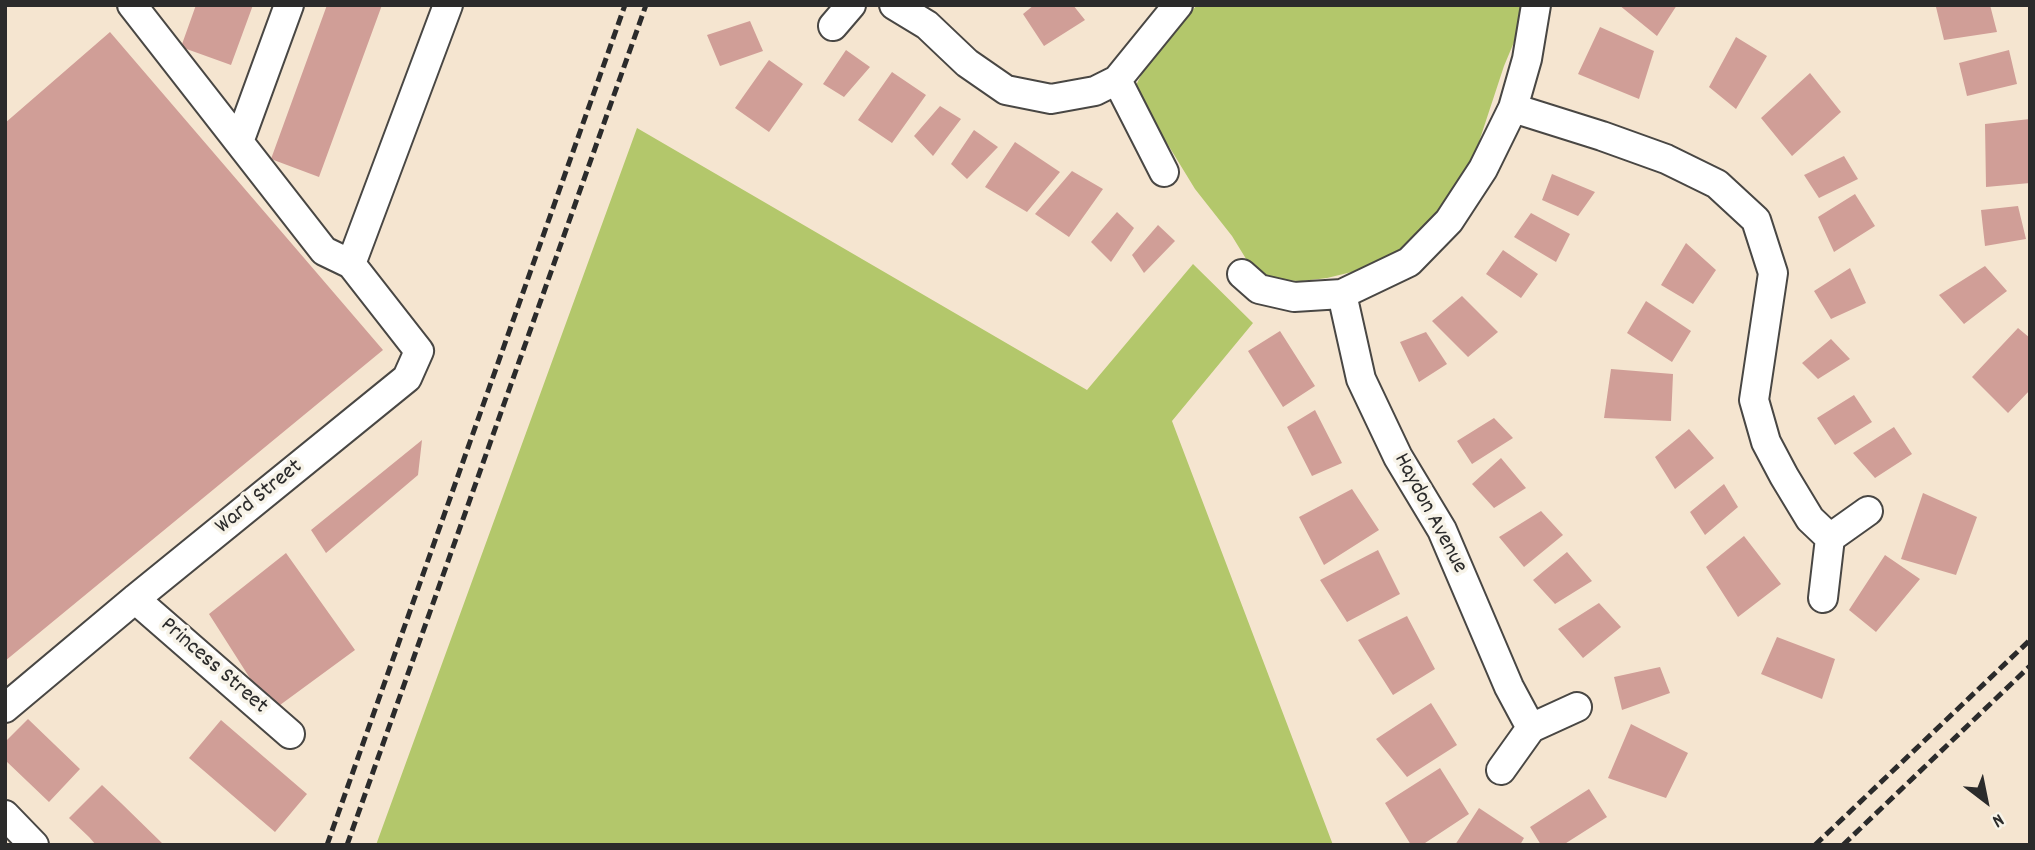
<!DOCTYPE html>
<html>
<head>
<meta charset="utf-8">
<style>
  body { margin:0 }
  #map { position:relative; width:2035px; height:850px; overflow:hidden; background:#f5e5d0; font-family:Dekko,sans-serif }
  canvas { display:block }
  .frame { position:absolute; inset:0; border:7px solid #2b2b2b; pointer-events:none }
  .north { position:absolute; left:1951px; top:766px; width:70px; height:70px; -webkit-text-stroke:5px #f7f3e8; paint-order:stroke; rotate:148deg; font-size:19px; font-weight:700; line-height:28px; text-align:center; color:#2b2b2b }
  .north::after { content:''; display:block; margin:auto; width:24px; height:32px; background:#2b2b2b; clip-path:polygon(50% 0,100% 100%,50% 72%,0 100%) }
</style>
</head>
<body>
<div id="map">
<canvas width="2035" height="850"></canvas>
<div class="frame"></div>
<div class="north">N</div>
</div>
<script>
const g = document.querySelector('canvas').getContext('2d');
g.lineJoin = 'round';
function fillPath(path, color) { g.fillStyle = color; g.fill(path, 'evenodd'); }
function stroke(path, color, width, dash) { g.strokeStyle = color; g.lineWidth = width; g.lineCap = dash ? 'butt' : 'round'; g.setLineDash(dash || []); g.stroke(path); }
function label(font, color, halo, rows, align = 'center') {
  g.font = font + ' Dekko,sans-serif'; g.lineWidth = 7; g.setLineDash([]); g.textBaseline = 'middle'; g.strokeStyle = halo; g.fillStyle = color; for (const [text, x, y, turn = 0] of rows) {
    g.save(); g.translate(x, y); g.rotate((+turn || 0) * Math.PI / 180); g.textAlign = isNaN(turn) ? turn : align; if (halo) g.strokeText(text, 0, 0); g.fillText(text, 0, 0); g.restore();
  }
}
fillPath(new Path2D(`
  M1197 5H1525L1522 23 1504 66 1476 151 1441 210 1397 252 1364 269 1327 278 1302 281 1274 280 1251 267 1232 236 1195 189 1140 99 1136 85 1146 66Z
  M637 128 1087 390 1193 264 1253 323 1172 421 1333 845H376Z`), '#b3c76b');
fillPath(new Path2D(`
  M196 5H253L231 65 181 47Z
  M327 5H382L319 177 271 159Z
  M1034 5H1073L1085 20 1044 46 1023 14Z
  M1619 5H1677L1657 36Z
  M1945 5H1990L1997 32 1944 40 1936 7Z
  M750 21 763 51 720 66 707 35Z
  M1600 27 1654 51 1639 99 1578 74Z
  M110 32 383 350 5 661V123Z
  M1736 37 1767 56 1736 109 1709 87Z
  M846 50 870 67 844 97 823 84Z
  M2009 50 2017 84 1967 96 1959 63Z
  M769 60 803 84 769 132 735 108Z
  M892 72 926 95 892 143 858 120Z
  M1810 73 1841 112 1792 156 1761 118Z
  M940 106 961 119 933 156 914 136Z
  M2030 119V183L1986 187 1985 124Z
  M974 130 998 147 967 179 951 164Z
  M1015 142 1060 172 1027 212 985 187Z
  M1844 156 1858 179 1819 198 1804 175Z
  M1072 171 1103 189 1069 237 1035 214Z
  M1552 174 1595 192 1578 216 1542 200Z
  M1855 194 1875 226 1834 252 1818 217Z
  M2018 206 2026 239 1985 246 1981 210Z
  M1117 212 1134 228 1111 262 1091 242Z
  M1531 213 1570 234 1556 262 1514 237Z
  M1158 225 1175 241 1144 273 1132 255Z
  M1686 243 1716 270 1693 304 1661 285Z
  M1503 250 1538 274 1521 298 1486 274Z
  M1985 266 2007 291 1964 324 1939 295Z
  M1850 268 1866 303 1831 319 1814 291Z
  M1462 296 1498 332 1468 357 1432 321Z
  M1646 301 1691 331 1672 362 1627 333Z
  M2018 328 2030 338V390L2008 413 1972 377Z
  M1280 331 1315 386 1283 407 1248 351Z
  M1426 332 1447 364 1419 382 1400 342Z
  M1831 339 1850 359 1818 379 1802 363Z
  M1611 369 1673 374 1671 421 1604 418Z
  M1854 395 1872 422 1835 445 1817 418Z
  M1315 410 1342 463 1312 476 1287 427Z
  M1494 418 1513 438 1472 464 1457 441Z
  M1894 427 1912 454 1875 478 1853 453Z
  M1689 429 1714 458 1675 489 1655 457Z
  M422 440 418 475 326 553 311 530Z
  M1501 458 1526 488 1494 508 1472 484Z
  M1724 484 1738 507 1705 535 1690 512Z
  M1352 489 1379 530 1324 565 1299 517Z
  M1923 493 1977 517 1956 575 1901 559Z
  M1541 511 1563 535 1524 567 1499 537Z
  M1744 536 1781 584 1738 617 1706 567Z
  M1378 550 1400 594 1347 622 1320 580Z
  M1567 552 1592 581 1555 604 1533 580Z
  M286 553 355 650 280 705 253 683 209 614Z
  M1885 555 1920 579 1876 632 1849 610Z
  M1599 603 1621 627 1583 658 1558 629Z
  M1407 616 1435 669 1393 695 1358 640Z
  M1777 637 1835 659 1822 699 1761 674Z
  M1660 667 1670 693 1622 710 1614 677Z
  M1431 703 1457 745 1407 777 1376 739Z
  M28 719 80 769 49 802 5 760V742Z
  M221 720 307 794 275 832 189 758Z
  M1631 724 1688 753 1666 798 1608 778Z
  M1440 768 1469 814 1422 845H1411L1385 803Z
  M102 785 121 803 164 845H96L89 837 69 818Z
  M1589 789 1607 817 1563 845H1541L1530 827Z
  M1479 808 1524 838 1520 845H1455Z`), '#d09e97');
const street = new Path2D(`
  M894 5 927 25 967 63 1006 90 1051 99 1095 91 1117 80 1178 5
  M833 26 851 5
  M1117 80 1164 172
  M1513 108 1602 136 1666 159 1717 184 1756 220 1773 273 1754 400 1766 442 1784 476 1810 519 1830 538 1823 598
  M239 142 289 5
  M351 264 448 5
  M1242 274 1259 289 1294 297 1342 294 1409 262 1449 221 1483 169 1513 108 1527 59 1536 5
  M1342 294 1361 379 1398 457 1442 530 1509 687 1531 728
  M1830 538 1868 511
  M135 599 290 734
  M5 708 135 599 407 378 419 351 351 264 324 251 132 5
  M1501 770 1531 728 1577 707
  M5 815 34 845`);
stroke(street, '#494744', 32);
stroke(street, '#fff', 28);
stroke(new Path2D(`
  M327 845 625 5
  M347 845 646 5
  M1815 845 2030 640
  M1843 845 2030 666`), '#2b2b2b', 5, [10, 5]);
label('23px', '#2b2b2b', '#f7f3e8', [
  ["Ward Street",260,498,-39],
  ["Haydon Avenue",1429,514,62],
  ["Princess Street",213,667,41]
]);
</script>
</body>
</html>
